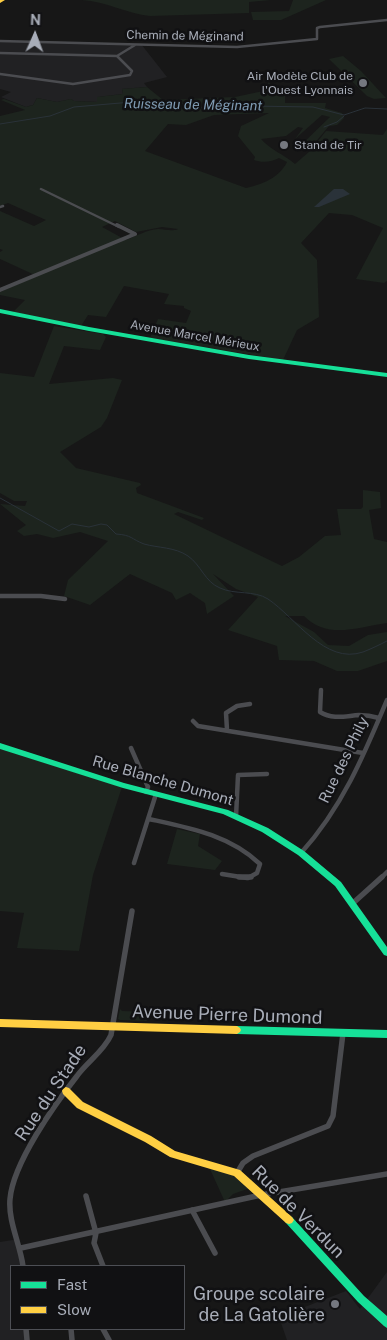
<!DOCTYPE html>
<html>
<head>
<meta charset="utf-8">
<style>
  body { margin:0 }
  #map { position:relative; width:387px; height:1340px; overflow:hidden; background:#171717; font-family:"Public Sans",sans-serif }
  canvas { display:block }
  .legend { position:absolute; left:10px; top:1265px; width:175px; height:65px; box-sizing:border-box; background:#111113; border:1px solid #4d4f55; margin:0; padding:6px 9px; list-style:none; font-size:15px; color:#a8adb8 }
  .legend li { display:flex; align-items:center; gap:10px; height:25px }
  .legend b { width:25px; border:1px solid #4d4f55 }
  .north { position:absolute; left:10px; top:10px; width:50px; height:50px; -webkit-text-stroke:4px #111113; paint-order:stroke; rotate:2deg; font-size:14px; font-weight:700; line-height:20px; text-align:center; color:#a8adb8 }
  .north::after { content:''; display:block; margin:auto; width:18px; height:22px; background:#a8adb8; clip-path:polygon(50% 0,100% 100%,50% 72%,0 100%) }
</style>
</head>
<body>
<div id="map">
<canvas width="387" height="1340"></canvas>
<ul class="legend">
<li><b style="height:6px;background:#16e098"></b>Fast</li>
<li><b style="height:6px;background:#ffcf43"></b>Slow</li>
</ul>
<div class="north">N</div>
</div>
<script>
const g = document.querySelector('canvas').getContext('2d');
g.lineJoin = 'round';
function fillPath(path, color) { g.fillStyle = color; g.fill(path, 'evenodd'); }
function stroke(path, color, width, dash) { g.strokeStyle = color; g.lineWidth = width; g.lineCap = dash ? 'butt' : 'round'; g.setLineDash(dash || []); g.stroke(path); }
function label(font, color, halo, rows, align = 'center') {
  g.font = font + ' "Public Sans",sans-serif'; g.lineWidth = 5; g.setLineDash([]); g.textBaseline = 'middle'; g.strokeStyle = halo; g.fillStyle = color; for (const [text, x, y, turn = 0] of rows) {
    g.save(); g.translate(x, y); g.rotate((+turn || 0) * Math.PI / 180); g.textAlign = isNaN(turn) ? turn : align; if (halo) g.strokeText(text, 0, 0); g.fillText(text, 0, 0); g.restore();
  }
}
fillPath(new Path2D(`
  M0 40 141 44 167 77 144 83 147 87 122 89 123 94 98 97V102L74 101 71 99 57 102 37 98 33 105 26 107 1 97 11 92 0 89Z
  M19 1239 23 1266H11V1329H26L27 1340H0V1242Z
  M387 1272V1340H287L279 1317 346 1291 360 1309Z`), '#212123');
fillPath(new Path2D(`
  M82 0H271L249 2V13L150 16C127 14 106 1 82 0Z
  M293 0H326L281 20H253L251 12 289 11Z
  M343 56 361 71 386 98 374 99 367 96 329 59Z
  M268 82 277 90 285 91V103H326L325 108 342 113 344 118 337 125 329 126 308 151 300 146 330 117 322 115 295 139 303 128 298 127 286 136 261 139C269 149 285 155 295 164L310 151 326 131 383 135 387 129V281L384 283 356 279 383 228 352 215 329 213 301 243 317 260 319 317 297 330 283 360 150 338 158 319 186 323 191 311 184 308V306L164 304 169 294 124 286 106 317 88 315 81 326 13 312 25 300 0 295V292L37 276 0 259V252L3 250 0 249V211L34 226 46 220 8 203 0 206V116L25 110 1 100 4 99 26 107 33 105 37 98 57 102 71 99 74 101 97 102V97L123 94 122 89 147 87 163 100 235 97 268 90ZM269 113 241 126 238 136 255 157 254 160C262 163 272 162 279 158L287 162C279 178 263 184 246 188L145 151 168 124 186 125 214 115ZM115 221 136 232 162 227 178 229C171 232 166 229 158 229 147 230 136 236 126 240L102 227Z
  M54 326 103 334 106 337 100 350 64 346 49 384 113 378 122 380 107 418 101 427 60 452 76 468 140 483 141 485 136 488 137 493 204 518 202 520 178 512 174 514 282 566 299 557 325 536 341 535 337 509H361L363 507V490L380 492 381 508 369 510 374 539 387 542V623C357 627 328 640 304 616H285L314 632 328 645 349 646 368 635 387 632V661L358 671H337L314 661 279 660 277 646 228 630 258 597 236 589 213 574 234 596 207 614 205 603 190 593 176 600 172 593 130 574 90 605 64 596 68 580 108 541 80 532 53 538 37 534 24 536 17 531 26 525 0 504 25 506 27 501H14L0 493V373L34 377Z
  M0 749 122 787 93 875 79 951 17 948 24 913 0 911Z
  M177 829 200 834 198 846 222 861 215 870 167 864Z
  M120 1009 122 1011 150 1012 147 1021 120 1020 118 1019Z
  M209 1167 232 1175 250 1188 233 1194 225 1202Z`), '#1d241e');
fillPath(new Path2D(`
  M334 189H343L350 194 319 207H314Z`), '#2a3239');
stroke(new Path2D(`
  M0 124 50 116 74 107 132 102 149 105 179 103 203 108 251 106 313 107 344 115 365 108 387 109
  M324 127 337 122 344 116
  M0 498 59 531 72 524 89 527 101 524 107 525 116 534C132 535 131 539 144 544 158 548 175 547 188 556 201 565 205 582 220 588 235 595 254 590 268 599 296 618 325 665 363 652 371 649 379 645 387 641`), '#2a3239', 1);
stroke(new Path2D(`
  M0 41 237 47 317 39V28L320 27 387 20
  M0 53 117 56 135 45
  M0 74 73 84 130 75 132 71 117 56
  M41 189 119 227
  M0 207 3 206`), '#4b4c50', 2.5);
stroke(new Path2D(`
  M0 290 135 234 117 225`), '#4b4c50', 4);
stroke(new Path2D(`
  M0 596H41L65 599
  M321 690 320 712C333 720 345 716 359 715 366 715 372 716 379 718
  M193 721 198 726 363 753
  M227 730 226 713 237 706 250 704
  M131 748 148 787 146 792
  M236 817 238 775 267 774
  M149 819C190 828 229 835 260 864L257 873 248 878
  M301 853C342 808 364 755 387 700
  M134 863 156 794
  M222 874 247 878
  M381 878 387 872`), '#4b4c50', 4.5);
stroke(new Path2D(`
  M239 877H251
  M352 904 382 877
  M237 1173 243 1163 253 1156 328 1126 333 1116 343 1033
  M86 1196 96 1233 94 1243 103 1266
  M192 1210 215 1253
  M21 1248 261 1195 387 1174
  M23 1266C20 1244 8 1221 10 1199 13 1163 55 1104 77 1076 87 1062 104 1051 111 1035L132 911
  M26 1329 27 1340
  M71 1329 72 1340
  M103 1329 109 1340`), '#4b4c50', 5.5);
fillPath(new Path2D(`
  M0 309 89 327 249 355 387 373V377L249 359 89 331 0 313Z
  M0 743 124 783 228 810 268 828 304 851 341 882 387 947V956L384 955 335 886 298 855 262 832 223 814 123 788 0 749Z
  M237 1026 387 1030V1038L237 1034 234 1032 233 1030 234 1028Z
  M289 1216 292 1217 364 1296 387 1316V1328L384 1326 358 1302 286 1223 284 1220 286 1217Z`), '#16e098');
fillPath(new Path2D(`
  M0 0H5L0 3Z
  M0 1019 237 1026 240 1028 241 1030 240 1032 237 1034 0 1027Z
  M66 1087 69 1088 83 1102 151 1136 175 1151 240 1170 292 1217 294 1220 292 1223 289 1224 286 1223 234 1176 170 1157 145 1142 77 1108 63 1094 62 1091 63 1088Z`), '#ffcf43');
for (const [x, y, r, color] of [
  [363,83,5,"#757880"],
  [284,145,5,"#757880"],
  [335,1304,5,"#757880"]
]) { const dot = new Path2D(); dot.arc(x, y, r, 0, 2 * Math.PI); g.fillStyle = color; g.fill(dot); stroke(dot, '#111113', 2); }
label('12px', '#a8adb8', '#111113', [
  ["Chemin de Méginand",185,36,1],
  ["Avenue Marcel Mérieux",195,336,10]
]);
label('12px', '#a8adb8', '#111113', [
  ["Air Modèle Club de",353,76],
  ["l'Ouest Lyonnais",353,90],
  ["Stand de Tir",294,145,"left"]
], 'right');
label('italic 14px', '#7f9bb3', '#111113', [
  ["Ruisseau de Méginant",193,105,1]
]);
label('15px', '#a8adb8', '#111113', [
  ["Rue des Phily",344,760,-64],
  ["Rue Blanche Dumont",163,781,16]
]);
label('18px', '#a8adb8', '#111113', [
  ["Avenue Pierre Dumond",227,1015,2],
  ["Rue du Stade",51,1093,-56],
  ["Rue de Verdun",298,1212,45]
]);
label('18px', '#a8adb8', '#111113', [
  ["Groupe scolaire",325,1294],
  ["de La Gatolière",325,1315]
], 'right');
</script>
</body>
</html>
